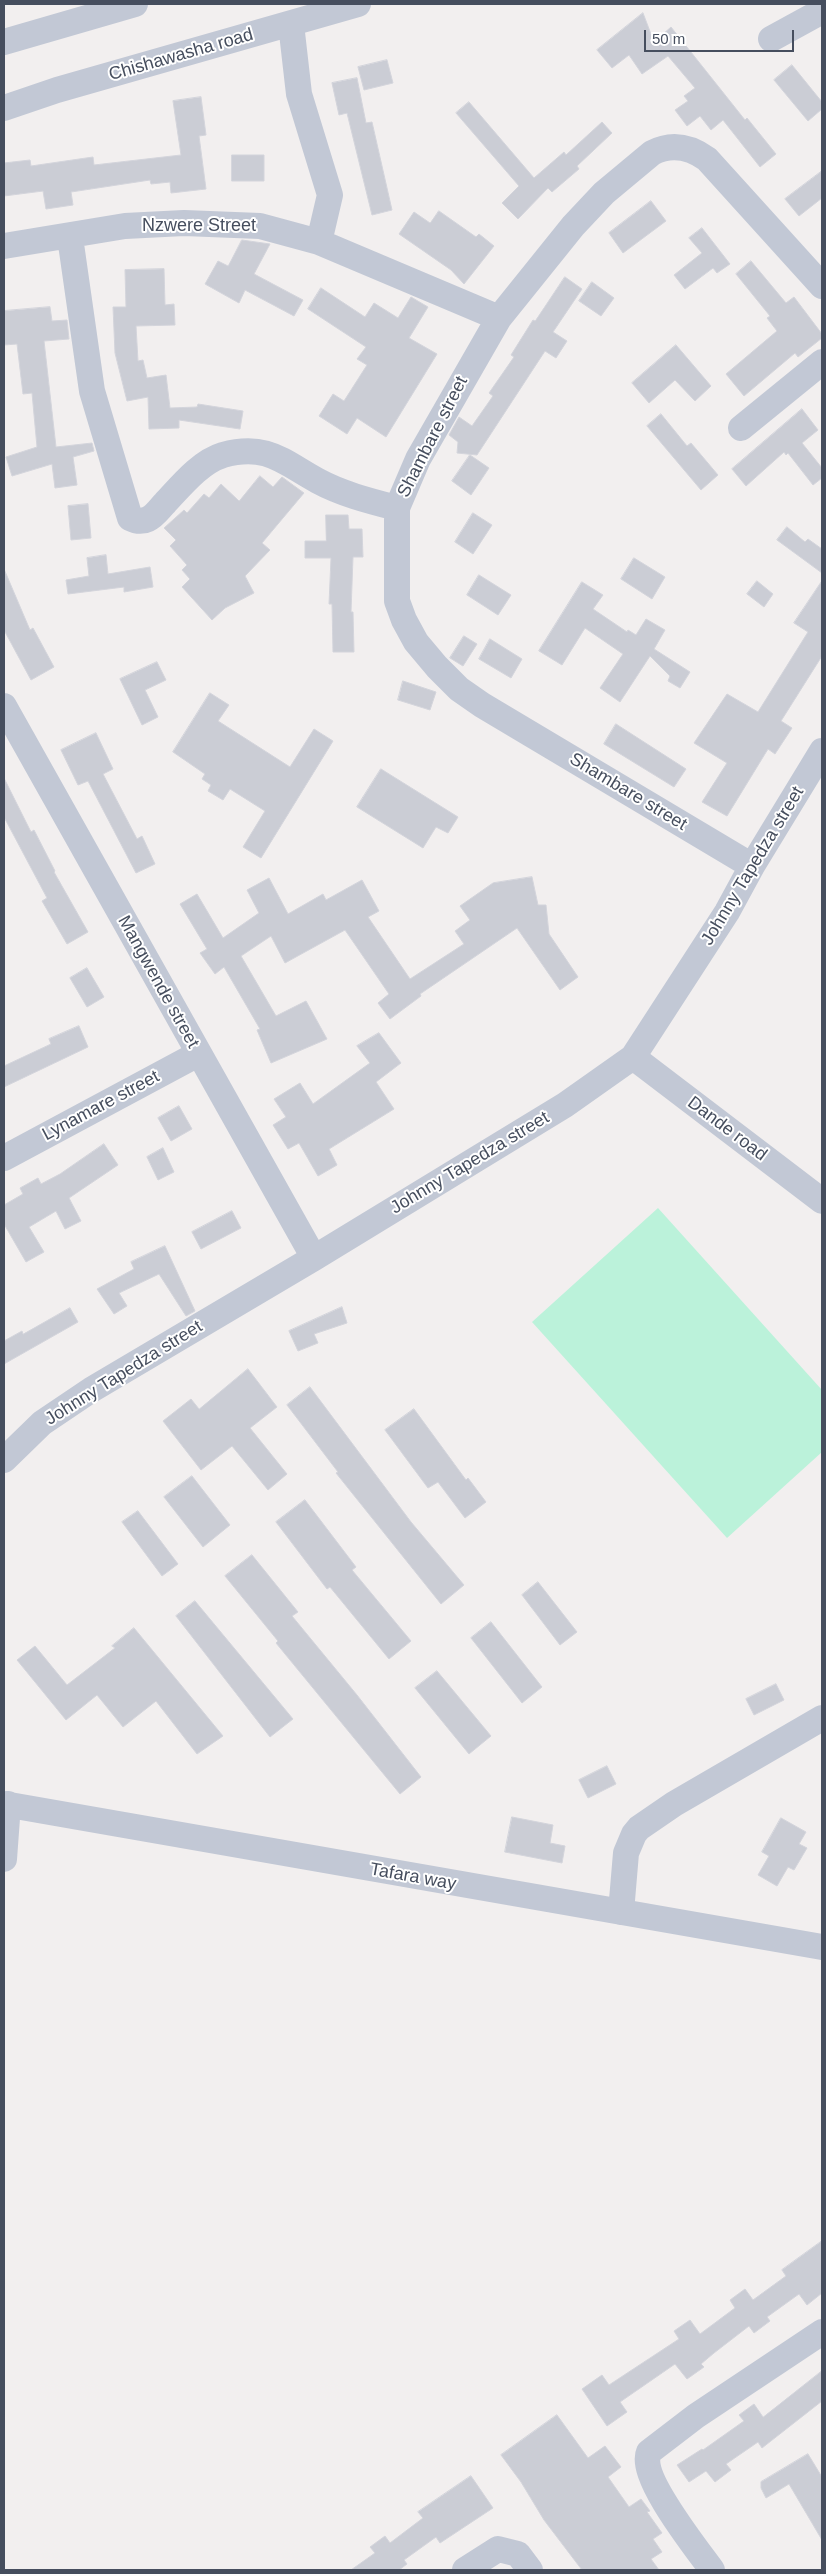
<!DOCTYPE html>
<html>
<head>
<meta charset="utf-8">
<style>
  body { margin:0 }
  #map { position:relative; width:826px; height:2574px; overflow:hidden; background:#f2efef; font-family:Helvetica,sans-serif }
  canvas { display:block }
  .frame { position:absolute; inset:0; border:5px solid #464e5e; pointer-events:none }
  .scale { position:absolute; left:644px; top:30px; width:150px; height:22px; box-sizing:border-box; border:2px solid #464e5e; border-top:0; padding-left:6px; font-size:15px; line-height:18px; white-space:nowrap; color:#464e5e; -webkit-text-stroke:4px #fff; paint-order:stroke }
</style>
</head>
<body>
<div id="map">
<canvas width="826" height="2574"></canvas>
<div class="frame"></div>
<div class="scale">50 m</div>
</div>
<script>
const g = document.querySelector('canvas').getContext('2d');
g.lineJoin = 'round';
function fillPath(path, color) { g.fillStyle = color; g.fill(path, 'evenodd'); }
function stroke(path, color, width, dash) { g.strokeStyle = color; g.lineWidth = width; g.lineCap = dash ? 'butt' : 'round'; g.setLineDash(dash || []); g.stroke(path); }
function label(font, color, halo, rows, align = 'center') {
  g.font = font + ' Helvetica,sans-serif'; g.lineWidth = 4; g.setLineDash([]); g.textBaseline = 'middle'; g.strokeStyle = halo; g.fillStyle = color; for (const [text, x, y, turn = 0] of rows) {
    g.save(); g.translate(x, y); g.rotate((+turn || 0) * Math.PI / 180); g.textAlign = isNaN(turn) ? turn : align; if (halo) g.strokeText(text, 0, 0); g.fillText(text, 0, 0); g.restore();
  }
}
fillPath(new Path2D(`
  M658 1208 822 1390V1452L727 1538 532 1322Z`), '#bbf2da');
const building = new Path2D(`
  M643 13 654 42 671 27 745 120 747 118 776 154 760 167 723 120 711 130 700 116 687 126 675 110 688 101 684 96 695 88 668 56 642 74 629 55 612 68 597 50Z
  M387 60 393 83 364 90 358 67Z
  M792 65 822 102V109L808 121 774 80Z
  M357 78 366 123 372 122 392 210 372 215 347 113 339 115 332 83Z
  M201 97 206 135 199 136 206 189 171 193 170 182 151 184 150 180 71 192 73 205 46 209 43 191 4 196V163L30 160 31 166 93 157 94 165 181 155 173 101Z
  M469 102 534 178 564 152 566 155 602 122 612 133 577 166 579 169 552 192 548 188 518 219 502 203 519 186 456 113Z
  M232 155H264V181H232Z
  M822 171V198L799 216 785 199Z
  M651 201 666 221 623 253 609 233Z
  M439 211 476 237 479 234 494 246 464 284 451 270 399 234 414 212 430 223Z
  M702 228 730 264 717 273 713 268 685 289 674 275 702 253 689 238Z
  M242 240 270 244 254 274 303 300 294 316 245 290 239 303 205 284 218 261 228 266Z
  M751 261 786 303 794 297 822 334V338L798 357 795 353 744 396 726 374 777 331 767 318 770 316 736 274Z
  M164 269 165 305 174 304 175 325 136 326 138 361 143 360 147 378 166 375 170 408 197 407 198 404 243 411 240 429 179 420V428L149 429 148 397 127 401 115 353 113 307H126L125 270Z
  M565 277 582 289 553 332 567 341 556 358 545 351 477 455 457 453 458 442 449 435 459 417 472 426 493 396 489 393 514 357 511 355 533 320 535 321Z
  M592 282 614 298 601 316 579 301Z
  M321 288 365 317 374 303 398 318 411 297 428 307 409 338 437 354 386 437 357 418 347 434 319 416 333 394 344 401 367 365 357 359 366 347 308 309Z
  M50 307 52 321 67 320 69 339 44 341 56 447 92 443 94 451 73 457 77 485 55 488 52 464 12 476 6 457 37 447 32 393 23 394 17 344 4 345V311Z
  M676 345 711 386 695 401 675 380 649 403 632 383Z
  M802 409 818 430 802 443 822 468V478L813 485 788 453 786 455 784 452 746 486 732 469Z
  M661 414 687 446 691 443 718 475 701 490 647 426Z
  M470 455 489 468 471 495 452 481Z
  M260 476 273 487 282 477 304 493 262 543 270 550 245 576 254 593 225 608 212 620 182 587 190 579 182 570 187 565 170 546 176 540 164 528 184 510 187 513 204 494 209 498 221 484 239 501Z
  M88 504 91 538 71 540 68 506Z
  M473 513 492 525 473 554 455 542Z
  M326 515H348L349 529H362L363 557H353L351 612H353L354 652H333L332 604H329L331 558H305V541H326Z
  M787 527 805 542 808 539 822 549V573L777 540Z
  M106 555 108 574 150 567 153 587 124 592V587L68 594 66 580 89 576 87 558Z
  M634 558 665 577 652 599 621 579Z
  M4 569 30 630 33 628 54 667 31 680 4 630Z
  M479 575 511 595 498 615 467 595Z
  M757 581 773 594 764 607 747 594Z
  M822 581V656L781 721 792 728 775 754 768 749 727 816 702 802 727 763 694 743 727 694 758 712 808 632 794 623Z
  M582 582 603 595 593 609 627 632 628 630 636 635 646 619 665 630 654 649 690 672 680 688 668 681 670 676 650 656 620 702 600 688 623 654 585 628 562 665 539 651Z
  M464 636 477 644 463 666 450 658Z
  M490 639 522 659 511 678 479 659Z
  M157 662 166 680 145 690 158 717 142 725 120 679Z
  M403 681 436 692 430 710 398 700Z
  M210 693 229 705 218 721 290 767 314 729 333 741 261 858 243 847 265 811 230 789 223 800 208 791 211 785 202 779 205 774 173 752Z
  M616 724 686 769 674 787 604 744Z
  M96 733 113 769 103 774 137 839 142 836 155 864 136 873 88 781 78 785 61 750Z
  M381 769 458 817 448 833 436 827 423 848 357 807Z
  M4 778 31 832 34 830 55 871 54 872 88 932 67 944 42 901 47 898 4 817Z
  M532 877 538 905H546L549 934 578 977 560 990 517 928 420 994 421 996 390 1019 378 1003 389 994 345 930 285 963 271 936 241 956 276 1016 306 1001 327 1039 271 1063 257 1030 260 1029 224 967 215 974 200 953 207 949 180 904 197 894 223 938 259 913 247 890 269 878 288 914 323 894 326 900 362 880 379 911 368 917 410 979 464 944 455 931 470 920 460 906 493 883Z
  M87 968 104 997 87 1007 70 978Z
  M79 1026 88 1047 4 1087V1066L51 1044 49 1039Z
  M379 1033 401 1063 376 1082 394 1109 329 1149 337 1165 318 1176 299 1143 288 1149 273 1125 286 1117 274 1099 300 1083 313 1104 370 1063 357 1046Z
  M179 1106 192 1129 171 1141 158 1118Z
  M104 1144 118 1165 69 1198 81 1221 65 1229 56 1211 29 1227 44 1252 26 1262 4 1224V1205L23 1194 20 1188 38 1178 41 1184 60 1174Z
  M163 1148 174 1172 158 1180 147 1157Z
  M232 1211 241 1228 201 1249 192 1232Z
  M165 1246 195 1311 186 1316 159 1274 119 1293 127 1306 114 1314 97 1289 134 1269 131 1262Z
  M342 1307 347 1323 314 1334 318 1343 298 1351 289 1331Z
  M70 1308 78 1322 4 1364V1341L22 1331 23 1334Z
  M248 1369 277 1407 250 1428 287 1474 268 1490 232 1446 201 1470 163 1421 191 1399 199 1409Z
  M310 1387 411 1522 464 1585 441 1604 336 1473 338 1472 287 1405Z
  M414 1409 466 1480 468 1478 486 1502 465 1518 438 1482 428 1488 385 1430Z
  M192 1476 230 1525 203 1547 164 1497Z
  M305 1500 356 1567 352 1570 411 1641 389 1659 330 1587 327 1589 276 1522Z
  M138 1511 178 1564 162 1576 122 1522Z
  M252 1555 298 1612 292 1616 357 1695 421 1777 400 1794 276 1643 278 1641 225 1576Z
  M538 1582 577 1632 560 1645 522 1595Z
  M195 1601 293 1719 270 1737 176 1616Z
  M491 1622 542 1687 522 1703 471 1638Z
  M134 1628 223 1736 197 1754 156 1701 123 1727 97 1695 66 1720 17 1660 35 1646 67 1685 115 1648 112 1646Z
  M437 1671 491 1736 469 1754 415 1688Z
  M776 1684 784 1700 754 1715 746 1699Z
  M607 1766 616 1784 588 1798 579 1780Z
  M512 1817 553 1825 550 1843 565 1846 562 1863 505 1852Z
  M781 1818 806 1832 799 1844 807 1848 794 1870 788 1867 777 1886 758 1875 769 1856 762 1852Z
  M822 2241V2293L807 2305 799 2294 767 2317 770 2321 754 2333 749 2326 714 2353 701 2364 704 2367 687 2379 675 2364 620 2402 627 2412 607 2426 582 2389 602 2375 609 2385 679 2339 674 2331 690 2320 700 2334 735 2308 730 2300 745 2289 753 2300 786 2276 782 2270Z
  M822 2371V2401L762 2448 758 2442 726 2464 731 2470 715 2482 706 2471 689 2482 677 2465 702 2449 703 2450 744 2421 739 2415 754 2404 763 2417Z
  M557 2415 588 2458 605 2446 621 2467 608 2477 629 2507 641 2499 650 2511 647 2512 662 2533 653 2539 662 2552 651 2559 659 2570H582L544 2520 521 2482 501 2455Z
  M808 2454 822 2477V2540L789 2484 766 2498 761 2488V2482Z
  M471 2476 493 2508 440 2543 436 2537 404 2560 407 2564 399 2570H351L375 2553 370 2547 385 2536 390 2543 423 2518 418 2512Z`);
fillPath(building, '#cbcdd5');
stroke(building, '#d3d4db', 1);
stroke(new Path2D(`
  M291 24 299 94 330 195 319 242
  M771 39 822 11
  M4 42 135 4
  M4 108 57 90 358 4
  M70 237 92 391 130 518C136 521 142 522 148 519 155 516 160 508 165 503 181 486 200 462 223 455 267 443 283 462 318 481 342 494 370 501 397 508
  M4 246 125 226 184 223 260 226 319 242 499 318
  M741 428 822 362
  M4 706 314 1258
  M752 866 482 705 459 689 437 667 416 642 404 620 397 601V508L418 459 499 318 573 226 604 193 652 153C671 143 689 146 707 159L822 286
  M633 1057 822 1201
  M4 1158 198 1054
  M4 1460 42 1423 91 1390 314 1258 565 1105 633 1057 727 912 752 866 822 751
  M4 1804 822 1947
  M4 1859 8 1804
  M621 1912 626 1853 634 1834 639 1828 674 1804 822 1718
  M465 2570 498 2549 518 2554 530 2570
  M712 2570C697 2549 638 2476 649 2452L696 2416 822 2332`), '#c2c8d5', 26);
label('18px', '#464e5e', '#fff', [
  ["Chishawasha road",181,55,-16],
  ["Nzwere Street",199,226],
  ["Shambare street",433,437,-63],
  ["Shambare street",628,792,31],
  ["Johnny Tapedza street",753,866,-59],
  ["Mangwende street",158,982,61],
  ["Lynamare street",101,1106,-28],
  ["Dande road",727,1129,37],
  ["Johnny Tapedza street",470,1163,-31],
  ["Johnny Tapedza street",124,1373,-32],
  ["Tafara way",413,1877,10]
]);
</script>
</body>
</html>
